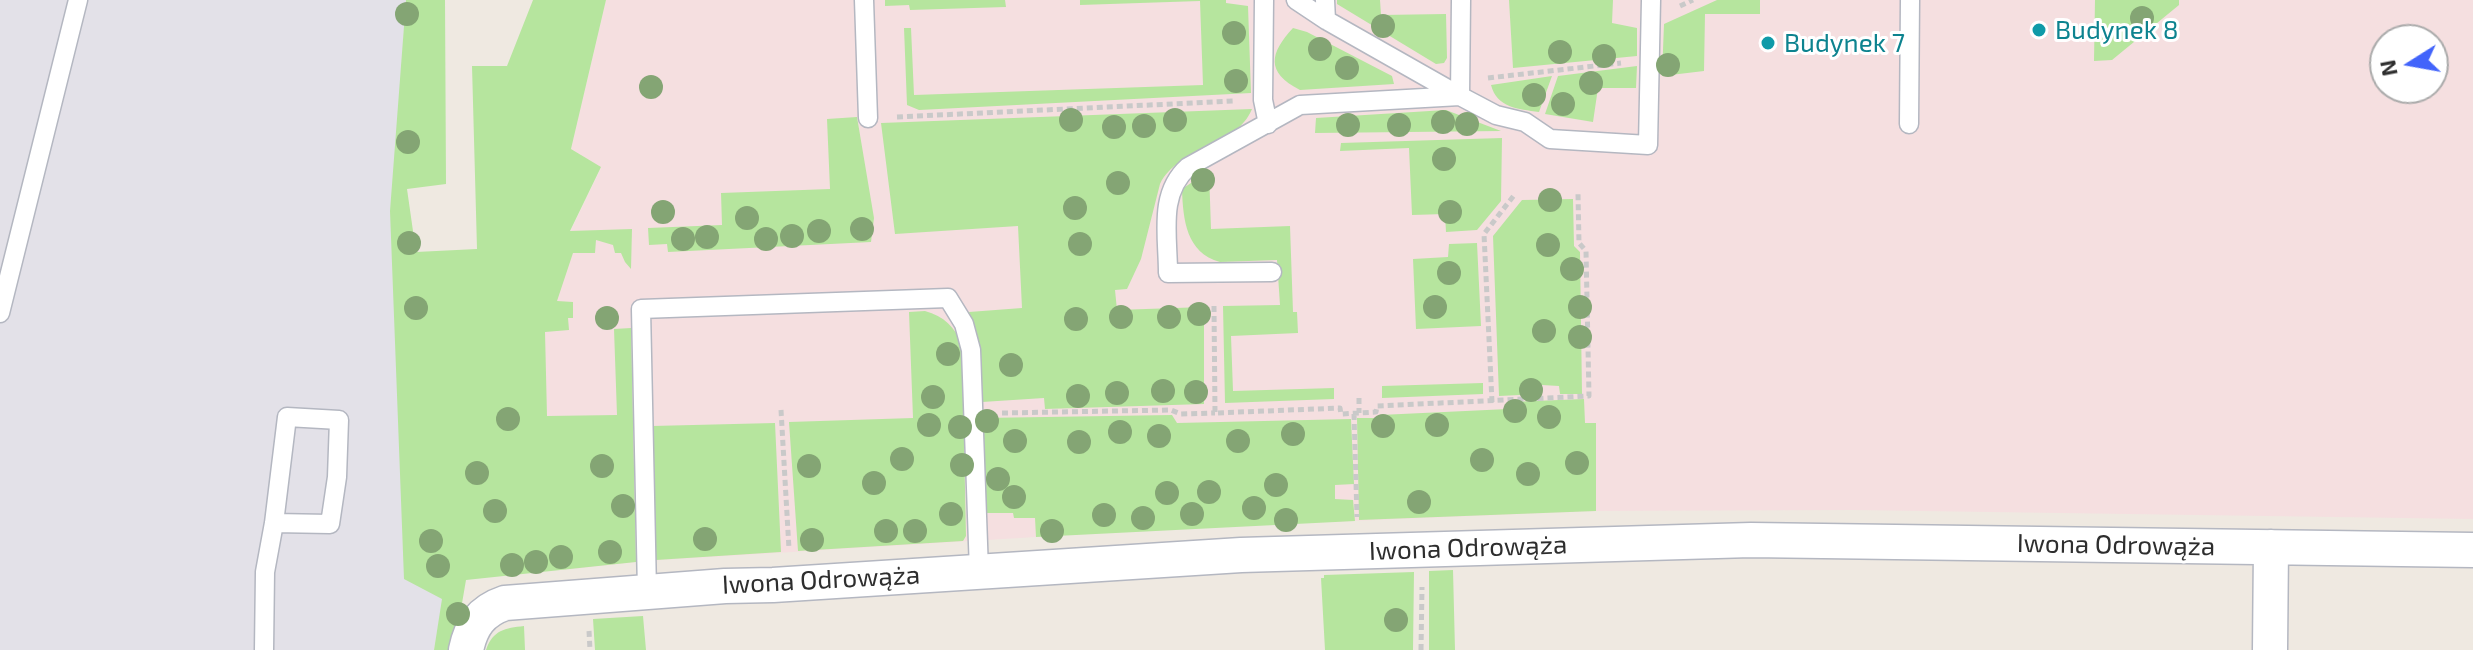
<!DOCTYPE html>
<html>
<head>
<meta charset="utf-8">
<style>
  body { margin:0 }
  #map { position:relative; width:2473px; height:650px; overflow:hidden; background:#efe9e1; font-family:"Exo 2",sans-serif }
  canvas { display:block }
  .north { position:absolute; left:2369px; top:24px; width:80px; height:80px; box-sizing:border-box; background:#fff; border:2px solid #ababab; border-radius:50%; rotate:259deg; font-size:22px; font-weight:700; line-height:32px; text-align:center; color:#2e2e2e }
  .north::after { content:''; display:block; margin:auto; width:28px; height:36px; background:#4264fb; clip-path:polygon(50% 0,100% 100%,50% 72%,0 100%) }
</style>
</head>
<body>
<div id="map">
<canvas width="2473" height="650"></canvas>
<div class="north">N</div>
</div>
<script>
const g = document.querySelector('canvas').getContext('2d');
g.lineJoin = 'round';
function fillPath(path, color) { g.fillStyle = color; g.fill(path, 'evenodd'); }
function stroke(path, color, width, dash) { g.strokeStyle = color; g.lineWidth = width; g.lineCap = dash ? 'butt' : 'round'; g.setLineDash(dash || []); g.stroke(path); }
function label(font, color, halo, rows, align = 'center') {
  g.font = font + ' "Exo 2",sans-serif'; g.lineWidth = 6; g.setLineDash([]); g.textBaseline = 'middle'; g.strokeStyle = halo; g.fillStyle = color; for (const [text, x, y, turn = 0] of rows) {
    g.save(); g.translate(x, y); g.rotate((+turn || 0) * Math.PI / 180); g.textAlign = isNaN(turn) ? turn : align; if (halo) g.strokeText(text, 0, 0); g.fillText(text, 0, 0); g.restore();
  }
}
fillPath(new Path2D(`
  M0 0H406L399 111 428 404 469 579 446 581 434 650H0Z`), '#e3e1e8');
fillPath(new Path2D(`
  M606 0H2473V519L1852 510 1596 511 1182 528 646 561 563 570 529 317 601 168 571 149ZM2385 40H2433V88H2385Z`), '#f5dfe0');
fillPath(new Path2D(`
  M406 0H445L446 184 407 189 416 252 477 249 472 66H507L533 0H606L571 149 601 167 570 231 632 229 631 269 625 262 621 253H615L613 245 596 240 595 253H573L557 301 573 302V318H568L569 330 545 332 547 416 617 415 614 329 631 328 636 562 466 580 454 650H434L442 599 404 579 390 211Z
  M885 0H1005L1006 7 910 10 909 5 885 6Z
  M1080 0H1226V3L1248 6 1251 93 919 110 907 105 904 28H911L914 95 1203 85 1200 1 1080 5Z
  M1337 0H1380L1381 15 1446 14 1447 58 1444 63 1436 64 1337 4Z
  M1509 0H1613L1612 23 1637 28V56L1513 68Z
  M1717 0H1760V14H1705L1704 71 1662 76 1664 24Z
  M2095 0H2179V5L2112 60 2094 61Z
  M1293 28 1307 32 1392 76 1394 84 1300 90C1265 72 1270 53 1293 28Z
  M1637 66 1636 88H1598L1593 122 1545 114 1558 76Z
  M1552 76 1539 112C1518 109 1497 108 1491 85Z
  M1252 109C1236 148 1179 146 1160 184L1141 259 1127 289 1115 290 1117 310 1204 307V404L1045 409 1044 398 982 402 980 349 969 312 1022 308 1018 226 895 234 881 123Z
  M1446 110 1501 131 1315 133 1316 118Z
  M857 117 874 218 871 242 668 252 667 244 649 245 648 228 722 225 721 193 830 189 827 119Z
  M1502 138 1501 201 1477 230 1446 232 1445 214 1412 215 1409 148 1340 151 1341 143Z
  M1209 171 1211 229 1290 226 1293 312H1297L1298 333 1231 336 1233 391 1334 388V399L1225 403 1223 306 1280 305 1277 260 1220 262C1186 253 1183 219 1182 189Z
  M1573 199 1574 246 1580 252 1582 394H1560L1559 386 1542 385 1541 394 1499 396 1493 236 1522 200Z
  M1477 243 1481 326 1416 329 1413 259 1448 257 1449 244Z
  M925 311C944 316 955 327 962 345L966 536 963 541 798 551 789 422 913 418 909 312Z
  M1483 383V394L1382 398V386Z
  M1584 399 1585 423H1596V511L1359 520 1357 418H1379L1380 415 1508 409 1509 402Z
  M1172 415 1177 423 1351 419 1354 484 1335 485V499L1353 500 1355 521 1036 537 1035 518H1014L1013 513H985L982 418Z
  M775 423 781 552 656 560 652 426Z
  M1453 570 1455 650H1429V571Z
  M1414 572 1413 650H1325L1321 578H1324V575Z
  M643 616 646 650H595L593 619Z
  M524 626 525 650H486C493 630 505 628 524 626Z`), '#b6e59e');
const lane = new Path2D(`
  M864 0 868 118
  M1264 0 1263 100 1268 124
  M1296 0 1326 20 1460 96 1496 115 1525 122 1550 139 1648 145 1651 0
  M1325 0 1326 20
  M1909 124 1910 0
  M1272 272 1168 273C1168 235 1158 194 1188 167L1300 105 1460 96 1461 0
  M0 313 78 0
  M647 591 641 309 948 298 964 324 971 350 979 571
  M264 650 265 572 274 523 287 417 339 420 337 477 330 524 274 523`);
const street = new Path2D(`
  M466 650C471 626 481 611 505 603L725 586 773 585 1241 555 1751 540 2473 550
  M2270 650 2271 547`);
stroke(lane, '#b4b7c1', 21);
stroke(street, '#b4b7c1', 37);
stroke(new Path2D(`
  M1680 6 1693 0
  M1488 78 1621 63
  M897 117 1234 101
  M1214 306 1215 413 1340 408 1341 414 1376 412 1377 406 1589 396 1586 251 1579 243 1578 193
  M1359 398V413
  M1492 402 1484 234 1515 194
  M781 410 789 549
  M1002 413 1171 410 1181 414 1215 413
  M1354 414 1357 517
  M589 631 590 650
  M1421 650 1422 587`), '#c9c9c9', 5, [6, 4]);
stroke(lane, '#fff', 18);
stroke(street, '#fff', 34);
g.fillStyle = '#84a574';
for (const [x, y] of [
  [407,14],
  [2142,18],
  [1383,26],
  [1234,33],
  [1320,49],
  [1560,52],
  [1604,56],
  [1668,65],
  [1347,68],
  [1236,81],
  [1591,83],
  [651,87],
  [1534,95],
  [1563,104],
  [1071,120],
  [1175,120],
  [1443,122],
  [1467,124],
  [1348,125],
  [1399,125],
  [1144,126],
  [1114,127],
  [408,142],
  [1444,159],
  [1203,180],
  [1118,183],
  [1550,200],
  [1075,208],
  [663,212],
  [1450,212],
  [747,218],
  [862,229],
  [819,231],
  [792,236],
  [707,237],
  [683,239],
  [766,239],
  [409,243],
  [1080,244],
  [1548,245],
  [1572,269],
  [1449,273],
  [1435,307],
  [1580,307],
  [416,308],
  [1199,314],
  [1121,317],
  [1169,317],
  [607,318],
  [1076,319],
  [1544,331],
  [1580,337],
  [948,354],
  [1011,365],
  [1531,390],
  [1163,391],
  [1196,392],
  [1117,393],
  [1078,396],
  [933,397],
  [1515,411],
  [1549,417],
  [508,419],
  [987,421],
  [929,425],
  [1437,425],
  [1383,426],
  [960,427],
  [1120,432],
  [1293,434],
  [1159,436],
  [1015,441],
  [1238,441],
  [1079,442],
  [902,459],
  [1482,460],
  [1577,463],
  [962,465],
  [602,466],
  [809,466],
  [477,473],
  [1528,474],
  [998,479],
  [874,483],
  [1276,485],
  [1209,492],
  [1167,493],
  [1014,497],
  [1419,502],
  [623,506],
  [1254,508],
  [495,511],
  [951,514],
  [1192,514],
  [1104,515],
  [1143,518],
  [1286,520],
  [886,531],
  [915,531],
  [1052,531],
  [705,539],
  [812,540],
  [431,541],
  [610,552],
  [561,557],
  [536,562],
  [512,565],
  [438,566],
  [458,614],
  [1396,620]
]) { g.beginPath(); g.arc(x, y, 12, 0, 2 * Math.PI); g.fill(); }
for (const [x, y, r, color] of [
  [2039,30,8,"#0f9aa8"],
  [1768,43,8,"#0f9aa8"]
]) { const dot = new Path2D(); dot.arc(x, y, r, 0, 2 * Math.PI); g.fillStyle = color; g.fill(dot); stroke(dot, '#fff', 3); }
label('26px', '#0d838f', '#fff', [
  ["Budynek 8",2055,30],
  ["Budynek 7",1784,43]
], 'left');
label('26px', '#2e2e2e', '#fff', [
  ["Iwona Odrowąża",2116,545,1],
  ["Iwona Odrowąża",1468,548,-2],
  ["Iwona Odrowąża",821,580,-3]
]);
</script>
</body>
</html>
